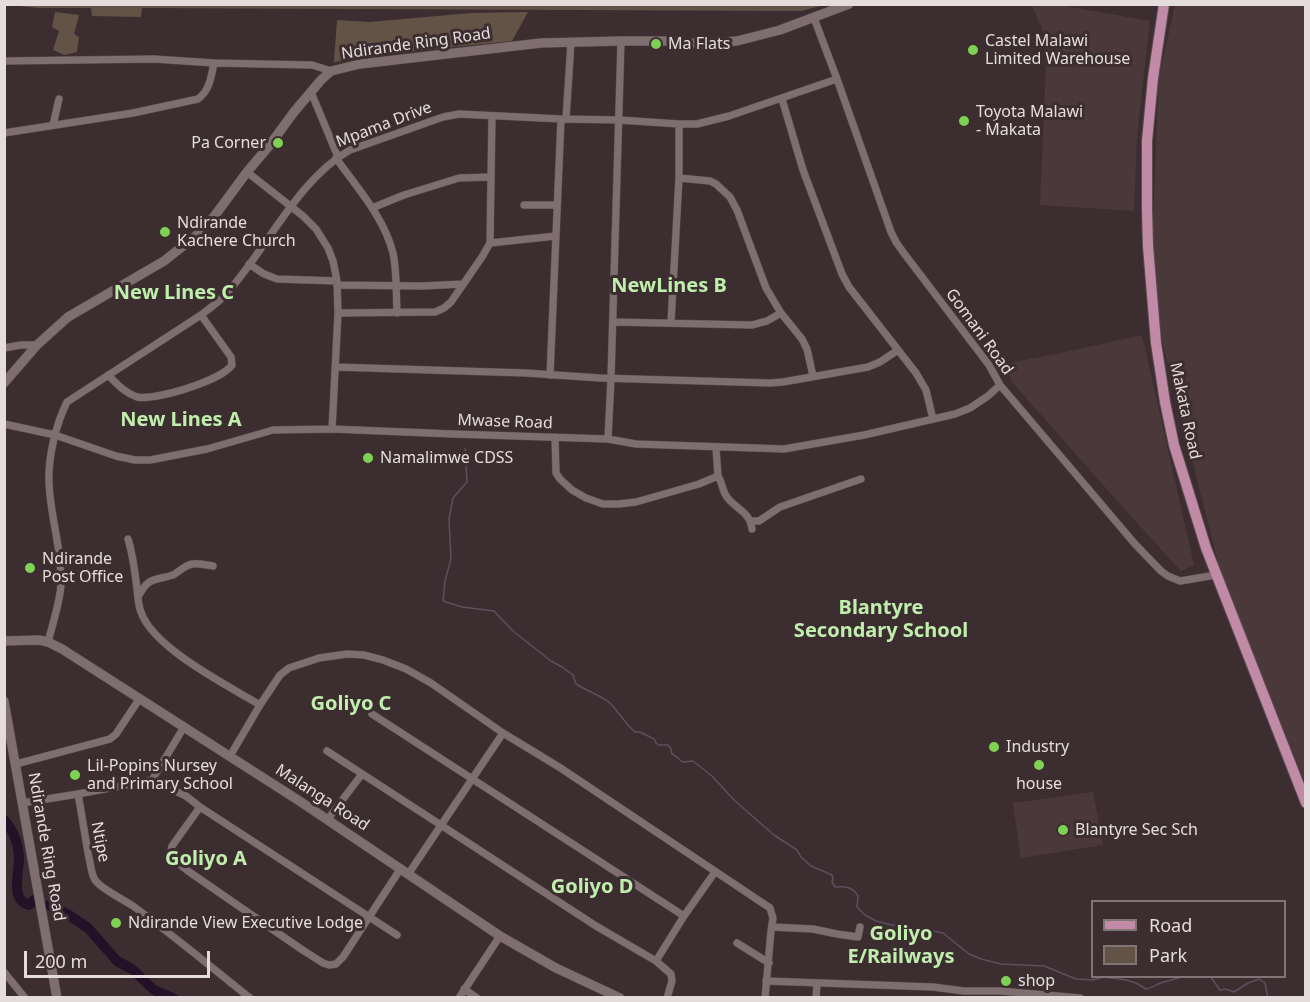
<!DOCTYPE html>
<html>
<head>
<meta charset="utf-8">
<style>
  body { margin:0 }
  #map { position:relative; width:1310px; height:1002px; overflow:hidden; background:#3c2e30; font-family:"Noto Sans",sans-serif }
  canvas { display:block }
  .frame { position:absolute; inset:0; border:6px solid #e5dcdd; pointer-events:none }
  .legend { position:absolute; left:1091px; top:900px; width:195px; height:78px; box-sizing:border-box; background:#3c2e30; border:2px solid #807475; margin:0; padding:8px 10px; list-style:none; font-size:18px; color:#e5dcdd }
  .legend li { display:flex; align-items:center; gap:12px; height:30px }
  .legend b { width:30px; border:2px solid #807475 }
  .scale { position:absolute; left:24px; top:951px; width:186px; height:27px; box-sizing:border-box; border:3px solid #e5dcdd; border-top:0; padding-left:8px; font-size:18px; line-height:21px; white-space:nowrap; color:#e5dcdd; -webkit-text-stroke:4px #3c2e30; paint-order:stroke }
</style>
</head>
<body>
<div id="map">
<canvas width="1310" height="1002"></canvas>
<div class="frame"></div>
<ul class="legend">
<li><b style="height:8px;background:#c18ba7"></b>Road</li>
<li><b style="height:16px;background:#635346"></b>Park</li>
</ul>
<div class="scale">200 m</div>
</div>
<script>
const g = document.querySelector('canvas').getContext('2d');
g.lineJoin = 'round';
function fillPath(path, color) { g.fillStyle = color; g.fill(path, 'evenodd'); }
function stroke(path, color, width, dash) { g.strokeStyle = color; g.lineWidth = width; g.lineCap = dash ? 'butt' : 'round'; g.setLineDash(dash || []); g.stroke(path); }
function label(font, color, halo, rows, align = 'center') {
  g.font = font + ' "Noto Sans",sans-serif'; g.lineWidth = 6; g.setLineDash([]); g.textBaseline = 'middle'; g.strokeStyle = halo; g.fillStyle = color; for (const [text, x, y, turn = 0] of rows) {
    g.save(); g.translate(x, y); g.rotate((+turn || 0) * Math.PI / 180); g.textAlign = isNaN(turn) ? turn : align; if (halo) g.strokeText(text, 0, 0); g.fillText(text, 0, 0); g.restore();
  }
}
fillPath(new Path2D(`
  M1032 5H1059L1150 21 1137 135 1134 211 1040 205 1047 41Z
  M1175 5H1305V782L1221 574 1162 341 1152 243 1159 77Z
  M1142 335 1194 565 1181 571 1128 513 1012 382 1009 372V365L1014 362 1061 353Z
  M1093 792 1103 845 1021 858 1013 803Z`), '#4b383b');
fillPath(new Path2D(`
  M9 5 824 4V5L801 11 142 8 141 17 92 16 91 8H38Z
  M55 12 79 15 74 34 79 37 77 52 65 55 53 50 59 31 52 27Z
  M528 12 512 41 424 50 334 62 337 20 369 22 471 13Z`), '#635346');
stroke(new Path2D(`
  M465 449 467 482 453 498 449 519 451 559 445 581 443 601 462 607 494 611 513 631 551 661 562 667 573 675 576 684C587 691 600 695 610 703 619 712 625 724 635 732H640L654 739 656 743 659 745H668L671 749 672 754 677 757 682 762 693 761 712 776 735 801 774 835 797 850 801 857 811 866 832 875 833 879 832 882 835 887C845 886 853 887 858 896L857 907 865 915 876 921 892 925H899L911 931 923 929 943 933 969 954 981 959 1001 964 1044 966 1076 979 1093 980 1104 977 1126 980 1136 983 1146 989C1153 988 1155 985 1161 983 1168 980 1175 980 1183 976
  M47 905H49
  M1210 976 1220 990 1225 989 1234 992 1248 983 1259 979 1265 983 1268 998`), '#5d4f5e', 1.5);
stroke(new Path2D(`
  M4 820C13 829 18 843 19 855 20 870 9 900 29 905L34 900
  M49 905 69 915 88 928 117 961 132 969 154 990 173 998`), '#231227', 10);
const minor = new Path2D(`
  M814 18 837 79 891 232 896 242 903 252 989 365 1000 385 1135 544 1161 571 1168 576 1180 581 1216 575
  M4 61 154 59 214 63 312 65 331 71
  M311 92 338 157
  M782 99 803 170 842 274 849 287 916 373 926 390 933 419
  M566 119 571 42
  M53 125 59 99
  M4 133 133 113 198 99C210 90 211 77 214 63
  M336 158C357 188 384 217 393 253 397 272 396 293 397 313
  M247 172 303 216 316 229 328 248 333 261 337 281 338 313 332 429
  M679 178 710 181 716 184 730 197 737 210 766 288 781 313 802 339 807 349 813 376
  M524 205H557
  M372 208 404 195 459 178 490 177
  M490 243 556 236
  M249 264 264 274 277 279 337 281
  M337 285 422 286 463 284
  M338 313 435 312 444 308 451 302 482 257 490 243 492 116
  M613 322 752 325 767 321 781 313
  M671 322 679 178V124
  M4 348 21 345H37
  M335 367 526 373 600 378 770 383 783 382 868 367 880 362 898 350
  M108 375C117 384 125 393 137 397 156 401 222 380 232 365L231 357 201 315
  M550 375 561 119
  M4 424 55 435 116 456 135 460H150L207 449 273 430 332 429 453 434 608 439 636 444 784 449 864 435 955 414 970 408 988 396 1000 385
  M555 437 556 473 560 479 572 490 586 498 603 504H619L636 502 699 484 718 476 716 448
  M608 439 611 378 621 41
  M718 476C722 482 722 488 725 494 732 508 750 510 752 529
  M751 521H759L780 507 861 479
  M128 539C133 555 135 572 137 589 138 596 138 605 141 612 153 648 227 685 260 705
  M138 597C149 576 154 581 173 575 177 573 181 569 185 567 193 561 204 565 213 566
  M48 642C52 626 61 599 61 583 62 549 50 516 49 482 48 457 56 424 67 402L201 315C210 308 219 302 226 294 267 249 297 180 350 150L443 117 459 114 561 119 619 120 679 124H697L729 116 837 79
  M372 714 684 916
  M327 751 596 926 656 961 671 974 672 981 667 998
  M230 756 260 705 280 675 289 668 319 658 347 654 364 655 383 660 406 669 431 683 503 733 559 767 770 908 773 918 771 931 765 998
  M16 764 110 739 116 734 140 698
  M152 780 184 727
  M78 794C82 815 85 837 89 858 91 865 91 874 95 880 101 889 123 899 133 906 173 935 211 967 250 998
  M22 803 78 794 152 780 186 796 200 807 397 935
  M200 807 172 846C168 858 180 864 188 871L301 949 323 963 329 965 336 964 343 957 401 868
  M328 819 362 774
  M409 873 503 733
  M772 927 813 929 837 934 858 937 860 927
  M737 943 769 963
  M656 961 684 916 715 872
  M4 972 25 998
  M766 981 933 987 964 991H1000L1080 998
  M464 989 477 998
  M459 998 500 936
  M816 998 817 983`);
const tertiary = new Path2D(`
  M4 383 37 345 68 317 164 261 197 235 213 218 247 172 269 146 294 112 321 80 331 71 360 64 541 43 621 41H668L700 44 737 41 780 30 849 4
  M4 641 39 640 48 642 62 649 301 802 500 936 556 968 620 998
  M4 701 57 998`);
const primary = new Path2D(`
  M1164 4 1153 78 1147 141V209L1148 246 1156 343 1165 402 1174 445 1206 548 1306 803`);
stroke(minor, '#594d4f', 8);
stroke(tertiary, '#594d4f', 10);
stroke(primary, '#594d4f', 12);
stroke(minor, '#7e6e70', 7);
stroke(tertiary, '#7e6e70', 9);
stroke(primary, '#c18ba7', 10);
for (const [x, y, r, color] of [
  [656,44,6,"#7ed153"],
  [973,50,6,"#7ed153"],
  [964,121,6,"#7ed153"],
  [278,143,6,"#7ed153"],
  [165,232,6,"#7ed153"],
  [368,458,6,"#7ed153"],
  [30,568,6,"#7ed153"],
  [994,747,6,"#7ed153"],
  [1039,765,6,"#7ed153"],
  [75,775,6,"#7ed153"],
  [1063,830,6,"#7ed153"],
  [116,923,6,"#7ed153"],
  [1006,981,6,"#7ed153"]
]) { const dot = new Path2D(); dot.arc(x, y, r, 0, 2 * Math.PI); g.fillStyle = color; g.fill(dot); stroke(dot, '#3c2e30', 2); }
label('16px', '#e5dcdd', '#3c2e30', [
  ["Castel Malawi",985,41],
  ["Limited Warehouse",985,59],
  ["Ma Flats",668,44],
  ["Toyota Malawi",976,112],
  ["- Makata",976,130],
  ["Pa Corner",266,143,"right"],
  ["Ndirande",177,223],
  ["Kachere Church",177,241],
  ["Namalimwe CDSS",380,458],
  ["Ndirande",42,559],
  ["Post Office",42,577],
  ["Industry",1006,747],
  ["Lil-Popins Nursey",87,766],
  ["and Primary School",87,784],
  ["house",1039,784,"center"],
  ["Blantyre Sec Sch",1075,830],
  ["Ndirande View Executive Lodge",128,923],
  ["shop",1018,981]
], 'left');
label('16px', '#e5dcdd', '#3c2e30', [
  ["Ndirande Ring Road",416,44,-8],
  ["Mpama Drive",384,125,-21],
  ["Gomani Road",979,332,54],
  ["Makata Road",1185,411,78],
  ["Mwase Road",505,422,2],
  ["Malanga Road",322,798,33],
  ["Ntipe",100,842,79],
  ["Ndirande Ring Road",46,847,80]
]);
label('bold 20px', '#c0eeac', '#3c2e30', [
  ["NewLines B",669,286],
  ["New Lines C",174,293],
  ["New Lines A",181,420],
  ["Blantyre",881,608],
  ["Secondary School",881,631],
  ["Goliyo C",351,704],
  ["Goliyo A",206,859],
  ["Goliyo D",592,887],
  ["Goliyo",901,934],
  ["E/Railways",901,957]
]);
</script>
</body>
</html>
